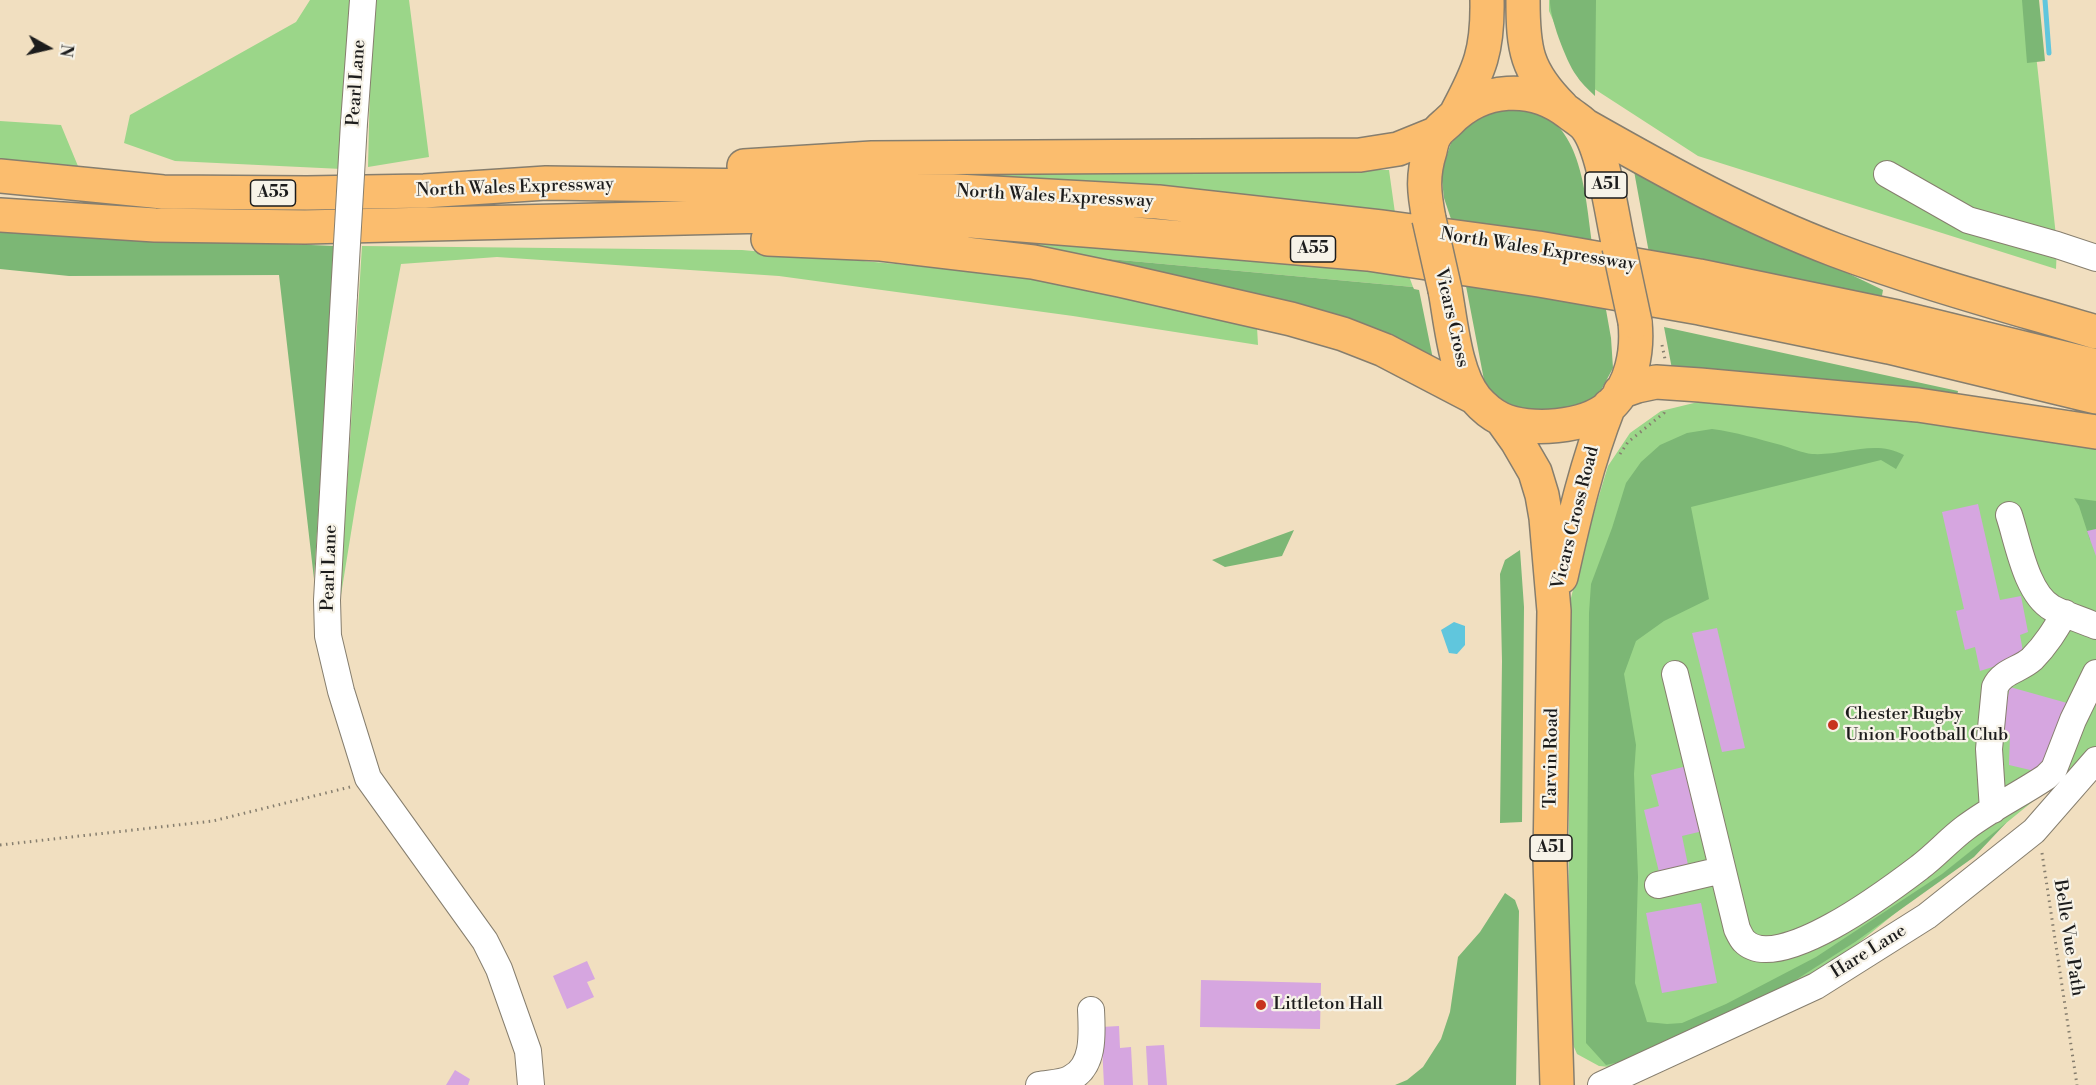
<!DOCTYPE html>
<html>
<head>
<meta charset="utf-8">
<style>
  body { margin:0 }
  #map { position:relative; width:2096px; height:1085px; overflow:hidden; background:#f1dfc0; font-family:"Libre Bodoni",serif }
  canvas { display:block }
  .north { position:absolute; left:18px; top:18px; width:60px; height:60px; -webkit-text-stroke:4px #f7f3e8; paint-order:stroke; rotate:98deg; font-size:16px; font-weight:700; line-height:24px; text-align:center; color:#1c1c1c }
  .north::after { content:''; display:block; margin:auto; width:21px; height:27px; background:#1c1c1c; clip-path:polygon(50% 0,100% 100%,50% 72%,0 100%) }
</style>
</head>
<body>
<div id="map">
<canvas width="2096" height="1085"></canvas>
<div class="north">N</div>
</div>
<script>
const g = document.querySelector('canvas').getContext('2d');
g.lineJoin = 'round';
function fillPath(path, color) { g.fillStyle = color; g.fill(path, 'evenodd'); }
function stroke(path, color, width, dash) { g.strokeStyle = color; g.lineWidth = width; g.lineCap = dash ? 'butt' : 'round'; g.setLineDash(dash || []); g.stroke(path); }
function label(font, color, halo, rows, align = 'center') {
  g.font = font + ' "Libre Bodoni",serif'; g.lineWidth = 4.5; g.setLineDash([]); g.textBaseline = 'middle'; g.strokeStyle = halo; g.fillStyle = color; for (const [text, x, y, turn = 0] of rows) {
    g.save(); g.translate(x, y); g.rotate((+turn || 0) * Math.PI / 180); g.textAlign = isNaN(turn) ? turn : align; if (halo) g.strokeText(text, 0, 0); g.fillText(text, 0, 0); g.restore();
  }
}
fillPath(new Path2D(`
  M310 0H350L342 169 175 161 124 143 130 115 296 22Z
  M372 0H409L429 157 368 167Z
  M1549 0H2030L2057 245 2056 269 1698 156 1579 79 1549 11Z
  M0 121 61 125 80 171 0 159Z
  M1024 167 1389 170 1395 213 877 177Z
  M857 229 1191 251 1409 276 1413 287 1109 259 1108 265Z
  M362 246 742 250 1017 275 1168 305 1257 327 1258 345 1073 316 779 276 497 257 401 264 356 502 340 601Z
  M1698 402 1953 424 2096 446V750L1813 980 1620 1068 1599 1066 1577 1054 1568 1033 1570 602 1584 545 1608 466 1630 433 1661 411Z`), '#9bd689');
fillPath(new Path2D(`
  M1550 0H1596L1595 96C1588 89 1581 83 1576 75 1566 61 1549 16 1550 0Z
  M2022 0H2039L2045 61 2027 63Z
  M1506 110C1517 110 1528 110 1538 113 1583 129 1586 203 1592 242L1451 219 1444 198 1441 172 1451 143 1470 123 1489 113Z
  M1634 171 1883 290 1881 301 1649 253Z
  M0 227 48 234 335 246 314 579 279 275 69 276 0 269Z
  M1109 259 1413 287 1414 289 1419 290 1434 364 1108 265Z
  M1466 286 1605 304 1611 338 1613 368 1599 394 1570 412 1518 409 1493 394 1484 380Z
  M1664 327 1958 391 1957 396 1831 380 1672 369Z
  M1712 429C1736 432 1758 439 1781 445 1791 448 1802 453 1812 454 1844 456 1874 439 1904 455L1896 469 1881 460 1691 507 1709 599 1664 621 1636 641 1624 674 1636 745 1634 774 1638 877 1635 983 1647 1022 1667 1024 1682 1023 1726 1004 1816 957 1942 874 2007 822 1974 857 1855 942 1766 999 1642 1057 1606 1065 1586 1043 1589 613 1591 584 1612 528 1626 483 1641 462 1660 445 1687 433Z
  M2074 498 2096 501V538L2090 540 2079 506Z
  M1294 530 1282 556 1225 567 1212 560Z
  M1520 550 1524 607 1522 822 1500 823 1502 661 1500 574 1505 560Z
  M1505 893 1515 900 1519 911 1516 1085H1395L1407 1080 1423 1067 1441 1039 1450 1012 1458 957 1480 932Z`), '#7cb775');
fillPath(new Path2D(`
  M1454 622 1465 626V645L1457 654 1449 653 1441 630Z`), '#60c6dd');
stroke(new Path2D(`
  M2045 0 2049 53`), '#60c6dd', 5);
fillPath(new Path2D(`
  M1978 504 2000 600 2021 596 2028 632 2020 635 2024 657 1980 671 1975 647 1965 650 1956 611 1964 609 1942 512Z
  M2096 529V556L2087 531Z
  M1717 628 1745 748 1722 752 1692 633Z
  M2010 687 2067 703 2057 743 2043 773 2009 765 2010 735 2000 730Z
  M1687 766 1703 831 1682 836 1688 865 1659 872 1644 810 1659 806 1651 775Z
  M1701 903 1717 983 1662 993 1646 913Z
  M587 961 595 979 587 982 594 997 567 1009 553 976Z
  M1201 980 1321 983 1320 1029 1200 1027Z
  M1119 1026 1120 1048 1131 1047 1133 1085H1104L1101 1027Z
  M1164 1045 1167 1085H1148L1146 1046Z
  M455 1070 470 1079 468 1085H446Z`), '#d6a6e0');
const minor = new Path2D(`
  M354 123 363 0
  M1887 174 1968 220 2057 245 2096 258
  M344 295 327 600 328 636 341 691 368 778 485 941 499 969 528 1051 531 1085
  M2009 515C2018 542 2026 593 2052 608 2065 615 2082 620 2096 626
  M1675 674 1737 929C1739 933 1741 938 1744 941 1777 976 1891 889 1920 867 1936 855 1949 840 1965 828 1990 809 2019 795 2046 777L2054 769 2073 720 2096 673
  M1993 810 1989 749 1995 687C2002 671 2020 670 2032 659 2046 645 2055 630 2065 613
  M1658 885 1722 870
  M1039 1085C1049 1083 1063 1083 1071 1078 1095 1066 1092 1032 1091 1010
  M1601 1085 1816 986 1927 916 2034 831 2096 760`);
const highway = new Path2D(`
  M1523 0C1523 49 1526 71 1562 107
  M1457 112C1480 69 1488 50 1487 0
  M1586 126C1667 172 1748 217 1835 250 1920 282 2009 306 2096 332
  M744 166 872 158 1360 155 1398 149 1435 134
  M0 176 163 192 307 193 424 191 546 183 902 188 1158 202 1381 227 1538 248 1699 276 1897 317 2096 366
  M0 215 155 225 305 227 768 216 971 221 1135 234 1368 254 1539 280 1700 308 1889 347 2096 397
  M1429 219C1424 193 1422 176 1430 151 1431 146 1433 138 1436 134 1439 129 1445 125 1449 121 1482 87 1532 84 1569 113 1575 118 1583 122 1587 128 1604 151 1612 217 1619 247
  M768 239 881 244 1033 262 1120 280 1291 319 1343 334 1384 350 1474 397
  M1445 290C1451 322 1455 374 1476 399 1483 407 1491 414 1501 419 1529 432 1586 428 1610 406 1632 385 1638 351 1635 322
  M1620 392 1637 386 1656 382 1700 385 1918 405 2096 432
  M1502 420 1517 441 1535 472 1542 495 1546 518 1554 611 1550 859 1557 1085
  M1561 577C1574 518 1587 462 1609 406`);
stroke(minor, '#867e6e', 28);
stroke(highway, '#867e6e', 36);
stroke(new Path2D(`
  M1662 345 1665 359
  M1620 454 1628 442 1664 413 1665 408
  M0 845 213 821 350 787
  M2042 853 2077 1085`), '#867e6e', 3, [1.5, 4.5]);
stroke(minor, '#fff', 26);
stroke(highway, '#fbbd6e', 33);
const minorBridge = new Path2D(`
  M344 295 354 123`);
const highwayBridge = new Path2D(`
  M1429 219 1445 290
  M1619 247 1635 322`);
stroke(minorBridge, '#867e6e', 28, []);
stroke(highwayBridge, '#867e6e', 36, []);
stroke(minorBridge, '#fff', 26);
stroke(highwayBridge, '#fbbd6e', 33);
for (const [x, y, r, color] of [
  [1833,725,6,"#c8321e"],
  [1261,1005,6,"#c8321e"]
]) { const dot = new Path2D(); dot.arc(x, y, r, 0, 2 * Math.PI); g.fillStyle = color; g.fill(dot); stroke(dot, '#f7f3e8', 2); }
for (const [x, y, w] of [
  [1606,185,42],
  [273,193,45],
  [1313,249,45],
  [1551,848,42]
]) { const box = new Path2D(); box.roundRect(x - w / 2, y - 13, w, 26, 4.5); g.fillStyle = '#f7f3e8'; g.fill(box); stroke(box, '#1c1c1c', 1.5); }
label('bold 16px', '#1c1c1c', null, [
  ["A51",1606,185],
  ["A55",273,193],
  ["A55",1313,249],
  ["A51",1551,848]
]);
label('18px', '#1c1c1c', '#f7f3e8', [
  ["Pearl Lane",357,83,-86],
  ["North Wales Expressway",515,188,-2],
  ["North Wales Expressway",1055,197,3],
  ["North Wales Expressway",1538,250,9],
  ["Vicars Cross",1451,318,77],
  ["Vicars Cross Road",1576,518,-76],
  ["Pearl Lane",330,568,-88],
  ["Tarvin Road",1552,758,-89],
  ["Belle Vue Path",2068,938,81],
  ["Hare Lane",1869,952,-32]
]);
label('18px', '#1c1c1c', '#f7f3e8', [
  ["Chester Rugby",1845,715],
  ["Union Football Club",1845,736],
  ["Littleton Hall",1273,1005]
], 'left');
</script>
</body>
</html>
